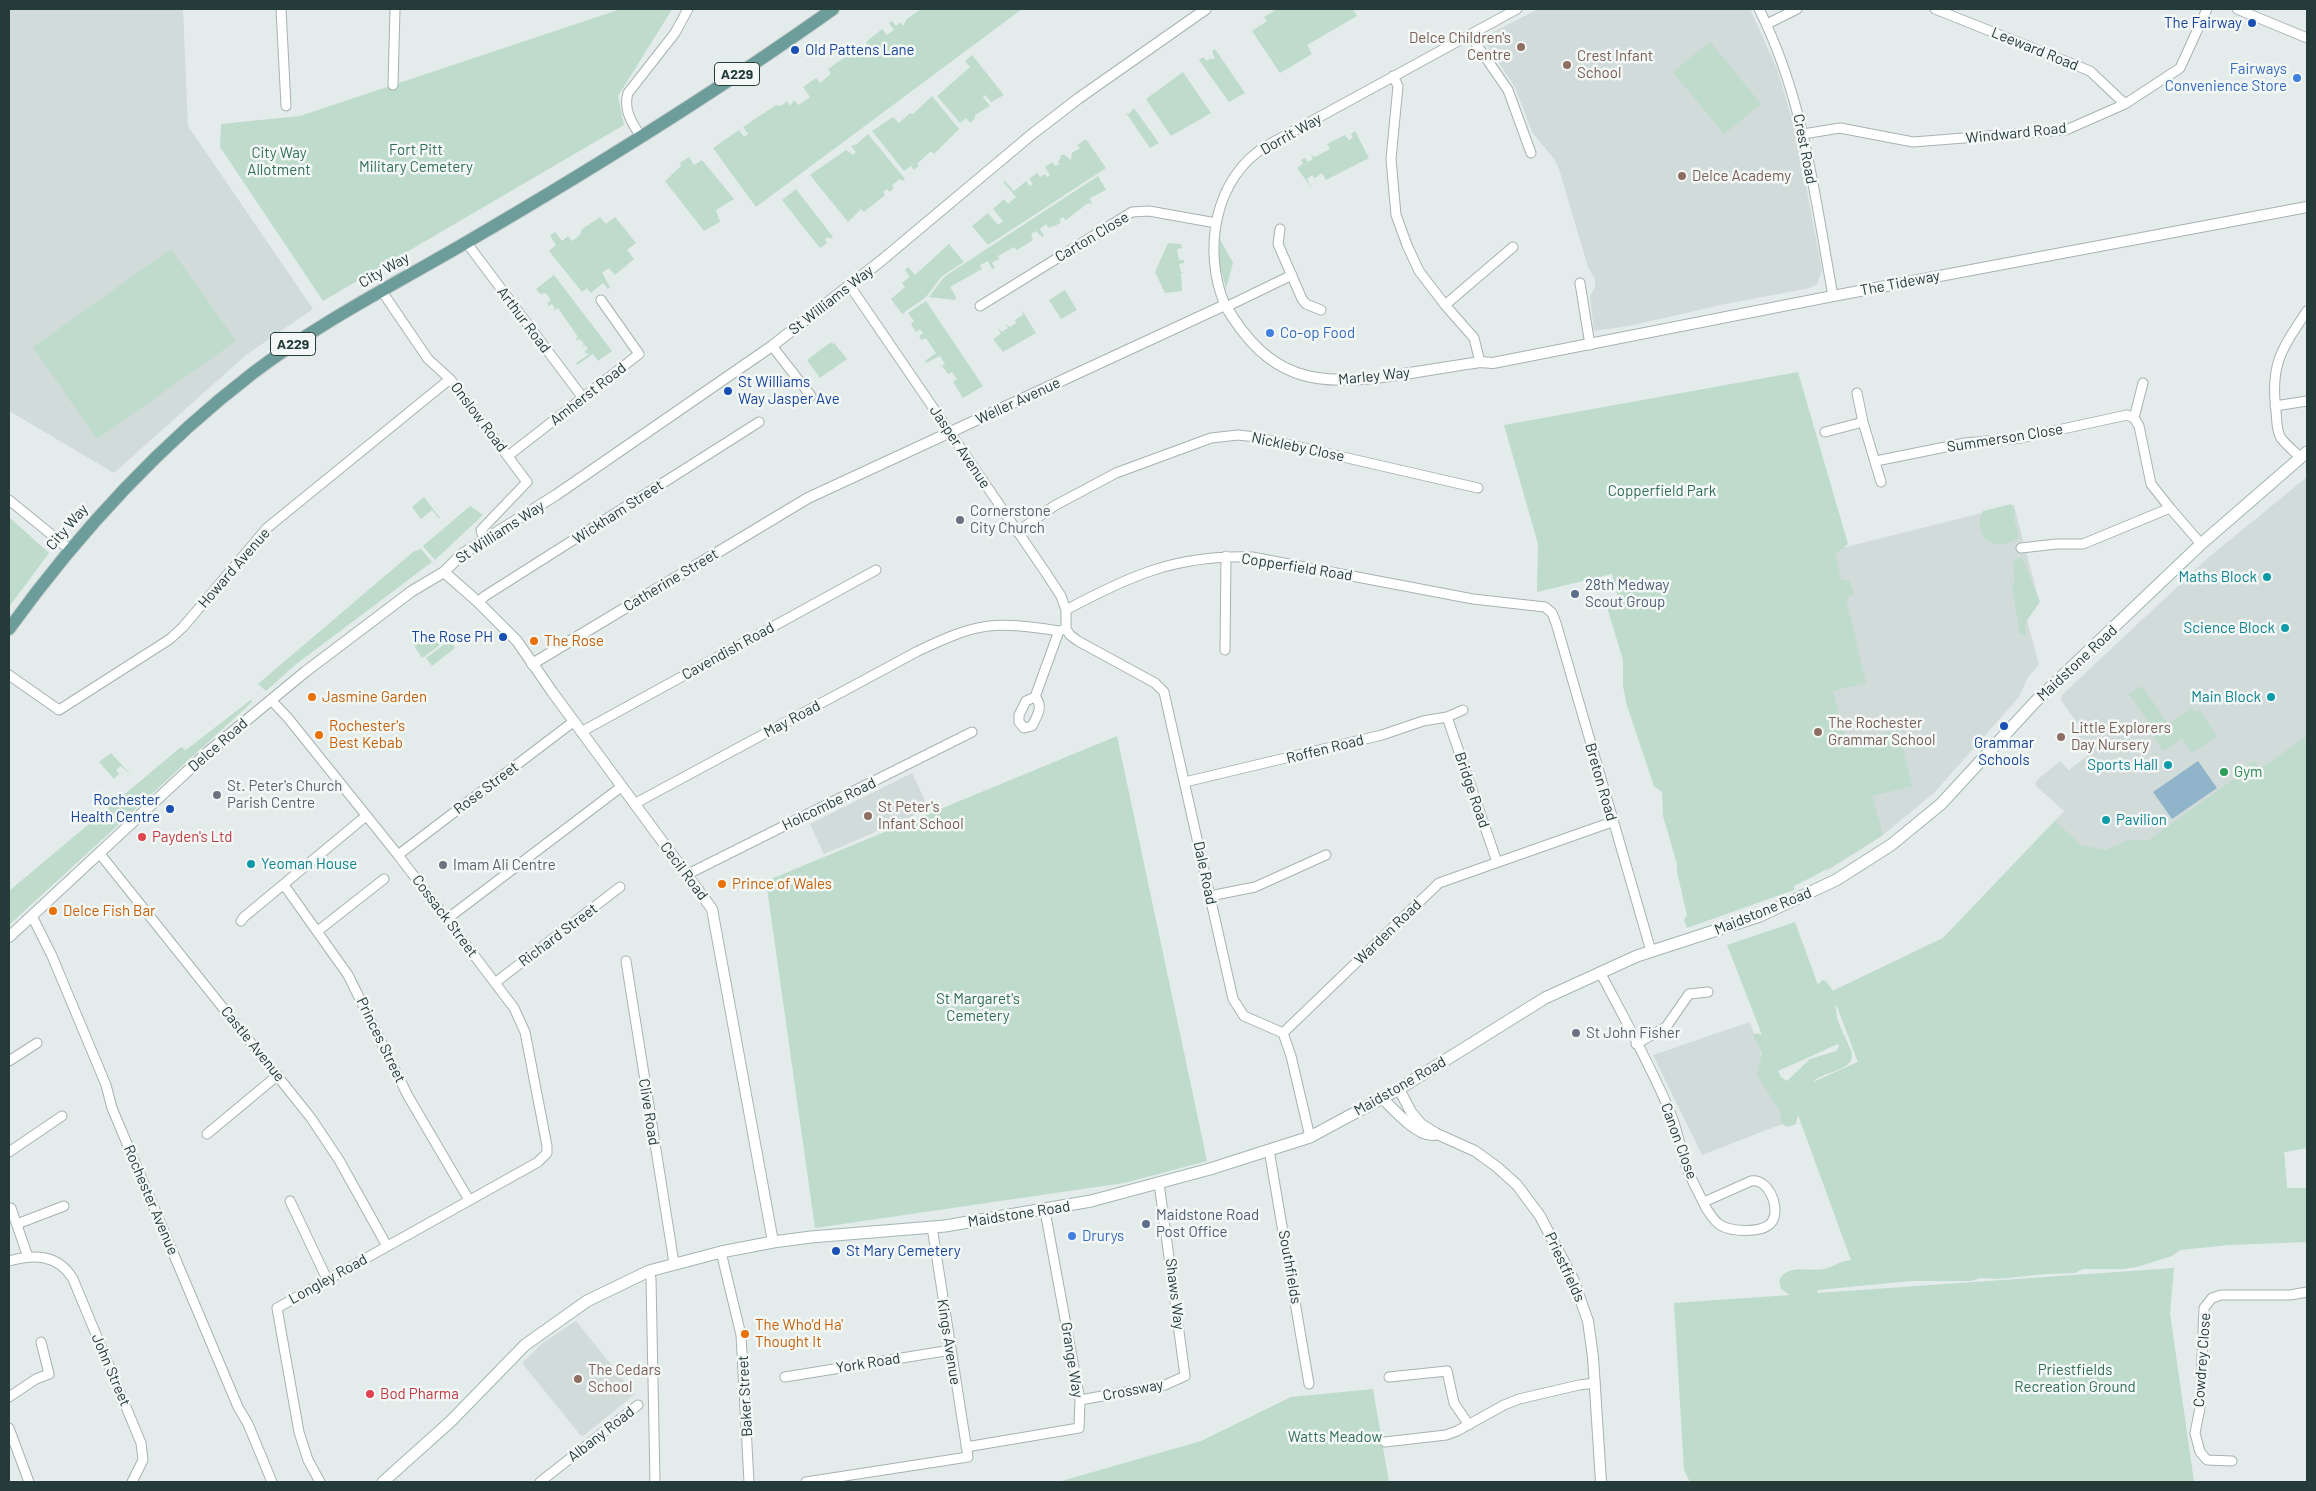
<!DOCTYPE html>
<html>
<head>
<meta charset="utf-8">
<style>
  body { margin:0 }
  #map { position:relative; width:2316px; height:1491px; overflow:hidden; background:#e3ecea; font-family:Barlow,sans-serif }
  canvas { display:block }
  .frame { position:absolute; inset:0; border:10px solid #243b3a; pointer-events:none }
</style>
</head>
<body>
<div id="map">
<canvas width="2316" height="1491"></canvas>
<div class="frame"></div>
</div>
<script>
const g = document.querySelector('canvas').getContext('2d');
g.lineJoin = 'round';
function fillPath(path, color) { g.fillStyle = color; g.fill(path, 'evenodd'); }
function stroke(path, color, width, dash) { g.strokeStyle = color; g.lineWidth = width; g.lineCap = dash ? 'butt' : 'round'; g.setLineDash(dash || []); g.stroke(path); }
function label(font, color, halo, rows, align = 'center') {
  g.font = font + ' Barlow,sans-serif'; g.lineWidth = 5; g.setLineDash([]); g.textBaseline = 'middle'; g.strokeStyle = halo; g.fillStyle = color; for (const [text, x, y, turn = 0] of rows) {
    g.save(); g.translate(x, y); g.rotate((+turn || 0) * Math.PI / 180); g.textAlign = isNaN(turn) ? turn : align; if (halo) g.strokeText(text, 0, 0); g.fillText(text, 0, 0); g.restore();
  }
}
fillPath(new Path2D(`
  M9 9H183L188 126 313 309 246 355 114 473 9 411Z
  M1538 9H1750L1777 69 1796 132 1822 271 1817 284 1810 288 1721 305 1629 326 1594 331 1590 296 1595 287V279L1588 267 1559 169 1554 159 1532 132 1515 87 1482 38Z
  M2307 477V1148L2284 1152 2287 1188 1790 1093 1858 1062 1832 991 1943 938 2064 811 2035 785 2037 780 2060 761 2069 770 2087 756 2072 731 2079 726 2061 700 2062 695 2209 557Z
  M2014 505 2038 597 2025 612 2039 665 2028 677 2019 697 1934 793 1883 835 1827 871 1834 550Z
  M912 773 929 809 824 854 810 824Z
  M1750 1022 1785 1123 1702 1155 1653 1055Z
  M576 1321 635 1394 582 1437 522 1363 544 1342Z`), '#d1dbd9');
fillPath(new Path2D(`
  M621 9H670L671 11 618 96 624 125 323 301 220 147 221 124 300 116Z
  M921 9H1022L756 207 713 148 739 130 744 137 748 134 743 127 776 105 781 106 787 101 790 106 794 100 799 105 810 97 803 87 816 78 820 83 831 74 828 69 847 56 849 58 854 54 852 51 854 49 859 54 869 47 866 42 882 29 887 35 894 30 889 23 892 21 896 26 901 22 903 26 907 19Z
  M1277 9H1353L1357 16 1307 45 1312 54 1280 73 1252 31 1259 26 1256 23 1260 26 1267 21 1264 17Z
  M1710 42 1761 104 1724 134 1673 72Z
  M1215 49 1245 93 1229 102 1199 60 1203 57 1207 61 1210 59 1208 54 1211 59H1215L1212 51Z
  M972 55 1004 95 991 102 985 95 983 97 990 106 975 115V118L970 123 966 118 960 123 937 96 970 67 965 61Z
  M1183 72 1211 113 1171 136 1146 99Z
  M932 96 959 129 934 154 931 151 917 164 919 166 914 170 911 166 904 171 872 131 893 117 899 123 910 113 913 114Z
  M1134 108 1159 143 1150 148 1126 113 1129 114Z
  M1355 131 1369 158 1326 180 1322 173 1315 178 1312 175 1307 179 1313 190 1297 168 1303 164 1301 160 1305 158 1308 162 1313 159 1311 155 1315 157 1330 149 1327 144 1345 135 1349 140 1353 138 1351 134Z
  M868 134 905 179 903 181 900 179 892 185 894 188 889 192 887 189 883 192 885 195 864 212 861 209 848 222 810 175 846 150 853 155 856 152 851 146 857 144Z
  M1086 139 1106 168 988 245 972 226 988 213 998 225 1003 221 993 209 1004 199 1008 204 1016 197 1004 183V180L1014 191 1026 181 1030 186 1033 184 1029 179 1037 173 1040 177 1045 174 1047 177 1050 175 1045 167 1052 162 1055 166 1059 164 1058 161 1061 158 1060 155H1065L1071 160 1072 153 1080 148 1077 145Z
  M689 157 694 165 702 160 734 199 716 210 720 222 704 231 665 181 681 166 680 163Z
  M1098 176 1106 190 1090 198 1092 204 1088 203 1066 220 1063 217 1059 220 1061 223 1049 228 1046 224 1040 229 1044 236 1042 237 1036 231 1031 234 1033 240 1017 250 1014 247 998 256 999 259 992 263 995 268 992 269 988 261 980 265 982 269 950 287 956 297 955 300 929 297 944 277Z
  M796 189 833 237 831 239 828 237 825 240 827 243 820 248 782 200Z
  M600 217 606 224 615 217 636 243 627 250 634 259 615 275 609 268 602 273 610 287 608 289 603 283 591 293 587 288 582 292 549 251 556 245 550 236 555 232 562 241 568 236 572 241 580 235 582 229Z
  M1220 239 1233 263 1226 289 1218 259Z
  M1168 243 1181 244 1182 248 1177 249 1179 260H1184V263L1179 264 1181 272 1185 273H1181L1182 291 1165 293 1155 272Z
  M949 244 964 262 942 276 926 297 902 314 891 299 905 287 902 283 910 277 905 270 908 267 915 275Z
  M171 249 236 341 97 439 33 347Z
  M554 275 612 351 598 361 593 354 577 365 576 363 589 354 584 352 588 349 585 345 581 348 584 344 580 339 575 341 578 337 558 308 553 311 555 308 552 304 549 306 547 303 551 300 546 293 540 294 536 289Z
  M1065 290 1077 310 1061 319 1049 300Z
  M926 301 983 386 963 398 953 382 957 379 952 372 948 374 942 366 945 364 940 356 926 363 925 361 936 353 926 338 921 340 919 336 923 333 920 329 916 332 911 324 914 321 908 313Z
  M1022 310 1036 333 1003 352 993 339 1001 334 998 328 1002 332 1008 328 1006 324 1010 327 1016 323 1015 320 1023 315Z
  M831 342 832 344 834 343 847 359 820 378 807 360Z
  M1798 372 1848 544 1835 555 1841 580 1850 581 1854 594 1846 599 1866 683 1833 691 1846 742 1899 730 1912 786 1872 796 1883 835C1854 854 1825 871 1794 886V890L1687 928 1684 920 1687 915 1677 872V864L1663 816 1662 792 1654 786 1627 706 1623 686V660L1607 607 1609 599 1618 598 1612 574 1537 592 1538 544 1504 425Z
  M424 497 440 518 439 519 432 510 421 519 412 507Z
  M2011 504 2015 511 2014 519 2019 537C1996 554 1971 539 1983 511Z
  M470 506 483 515 435 560 423 546Z
  M9 517 49 553 9 607Z
  M421 549 432 562 295 665 266 691 258 684 413 552Z
  M2022 557 2040 602 2025 623 2026 635H2023L2020 633 2012 587 2015 581 2013 563 2017 559Z
  M430 631 440 645 422 658 412 643 415 646 420 642 418 639Z
  M450 640 455 648 432 666 426 658Z
  M2142 686 2168 724 2192 708 2195 712 2199 710 2217 736 2192 753 2182 738 2163 751 2150 731 2153 728 2129 694Z
  M253 698 251 700 252 702 9 925V891L181 747 186 750Z
  M1117 736 1207 1161 1124 1183 815 1228 766 881Z
  M2307 736V1148L2284 1152 2287 1188H2307V1242L2229 1245 2180 1250 2172 1256 2137 1267 2123 1269H2083L2074 1273 2045 1274 1998 1279 1981 1278 1971 1281H1911L1818 1290 1817 1293 2174 1268 2170 1313 2194 1482H1690L1684 1470 1674 1303 1790 1295 1781 1289 1779 1280C1789 1263 1808 1272 1824 1269 1833 1267 1843 1260 1851 1260L1798 1115 1796 1124 1788 1127 1782 1124 1780 1111 1757 1075 1762 1054 1753 1035 1757 1033 1762 1035 1727 945 1795 922 1818 985 1822 980 1826 981 1833 991 1943 938 2055 821 2081 845 2105 850 2128 840H2149L2245 771 2244 768 2254 761 2260 769ZM1836 1004 1858 1062 1813 1082C1822 1071 1861 1071 1850 1048 1845 1036 1834 1018 1836 1004ZM1838 1044 1839 1046 1836 1051 1810 1059 1787 1081 1781 1077 1778 1071Z
  M111 753 133 777 121 766 116 770 119 774 114 779 99 762Z
  M1373 1389 1389 1482H1058L1201 1441 1291 1397Z`), '#bedbcc');
fillPath(new Path2D(`
  M2198 761 2217 788 2172 819 2153 792Z`), '#90b5cb');
const minor = new Path2D(`
  M281 9 286 106
  M1759 9C1804 98 1815 198 1833 296
  M1935 9 2090 71 2125 104
  M2237 9 2307 38
  M1767 24 1797 9
  M1470 35 1508 90 1531 153
  M1393 76 1398 86 1391 159 1396 215 1407 245 1419 271 1445 305 1474 338 1480 362
  M393 85 395 9
  M1803 134 1840 128 1913 142 2066 130 2125 104 2180 68 2207 9
  M641 137C632 123 623 110 628 93L675 33 688 9
  M1280 229 1278 244 1302 299 1306 304 1321 310
  M466 242 583 398
  M1580 283 1590 345
  M850 286 1046 573 1061 596 1066 610
  M381 290 428 359 450 379 527 482 481 530 484 541
  M1225 305C1202 251 1214 176 1268 145L1517 9
  M1445 305 1513 247
  M980 306 1132 212 1149 211 1216 223
  M1226 307 1292 275
  M772 346 811 396
  M1857 393 1863 422 1881 482
  M2275 406 2307 401
  M2134 418 2143 383
  M1825 432 1863 422
  M508 456 639 354 601 300
  M2300 457C2294 451 2286 445 2281 438 2276 430 2277 420 2276 411 2270 363 2282 349 2307 311
  M1876 461 1965 443 2021 438 2127 415 2134 418 2139 426 2151 484 2170 508
  M9 500 69 549
  M1017 532 1054 506 1116 473 1211 438 1238 435 1256 437 1478 488
  M2021 548 2056 544H2083L2170 508 2201 544
  M478 602 485 596 759 422
  M1066 629V610C1131 575 1176 555 1252 557L1473 599 1545 607 1552 613 1556 623 1651 951
  M1225 650 1226 556
  M9 675 59 710 170 639 183 627 267 528 450 379
  M1035 697C1044 706 1037 716 1032 726L1024 728 1019 722V715L1026 701Z
  M1035 697 1059 631
  M271 700 288 718 398 855 514 1008 525 1032 547 1146V1153L538 1162 277 1308 299 1432 308 1460 320 1482
  M1447 717 1497 862
  M581 732 876 570
  M1185 782 1382 735 1423 721 1447 717 1463 710
  M634 804 918 651C979 622 992 621 1059 631L1066 629 1070 635 1078 641 1155 683 1164 692 1233 999 1244 1016 1283 1033
  M100 854 311 1118 339 1160 387 1246
  M398 855 573 722
  M686 875 972 732
  M284 885 348 975 408 1096 469 1200
  M1210 896 1255 887 1326 855
  M32 916 52 956 106 1085 112 1108 238 1407 248 1424 272 1482
  M447 919 621 787
  M241 921 244 917 366 816
  M319 930 384 879
  M626 961 674 1263
  M1600 972C1624 1018 1650 1064 1670 1112 1677 1128 1680 1146 1685 1163 1690 1178 1699 1193 1706 1208 1710 1214 1714 1221 1720 1225 1732 1232 1766 1234 1773 1220 1780 1206 1768 1178 1751 1181L1704 1202
  M496 982 620 887
  M1636 1044 1666 1027 1689 994 1708 992
  M9 1061 37 1043
  M207 1134 278 1075
  M1310 1137 1291 1056 1283 1033 1439 883 1612 822
  M1269 1150 1309 1384
  M9 1152 62 1116
  M290 1201 327 1279
  M11 1208 28 1257
  M17 1224 64 1206
  M721 1252 741 1335 749 1482
  M9 1261C34 1254 58 1254 73 1279L141 1443 143 1460 132 1482
  M649 1271 651 1279 655 1482
  M785 1377 951 1350
  M1389 1377 1447 1371 1454 1403 1469 1425
  M9 1397 36 1379 49 1374 41 1342
  M1080 1400 1165 1385 1185 1376 1159 1183
  M9 1428 29 1482
  M1385 1442 1446 1435 1457 1431 1504 1405 1519 1399 1579 1385 1595 1383
  M966 1447 1079 1428 1080 1400 1045 1211
  M2232 1461 2207 1460 2200 1452 2195 1433 2200 1408 2204 1308 2212 1298 2221 1295H2290L2307 1292
  M540 1482 638 1405
  M806 1482 968 1457 932 1227`);
const tertiary = new Path2D(`
  M444 572 478 602 517 641 553 693 712 909 773 1242
  M532 664 808 498 1225 305C1270 381 1314 387 1397 375 1425 371 1452 366 1480 362L1493 363 1833 296 2307 207
  M9 937 208 752 305 672 412 591 444 572 462 554 556 495 772 346 882 260 1031 135 1079 98 1206 9
  M1399 1089 1411 1112 1421 1124 1437 1134 1475 1151 1497 1167 1517 1185 1540 1216 1573 1279 1588 1321 1593 1357 1601 1482
  M1383 1099C1394 1110 1418 1137 1434 1135`);
const secondary = new Path2D(`
  M383 1482 451 1421 525 1345 587 1301 649 1271 721 1252 773 1242 811 1237 945 1226 1091 1201 1210 1169 1310 1137 1399 1089 1545 998 1637 956 1760 916 1836 880 1891 845 1941 804 2035 702 2201 544 2307 452`);
const primary = new Path2D(`
  M9 629C79 532 158 446 253 373 320 322 395 284 467 242 592 169 715 93 833 9`);
stroke(minor, '#a6b3b2', 11);
stroke(tertiary, '#a6b3b2', 12);
stroke(secondary, '#a2b6b3', 13);
stroke(primary, '#c2c8c8', 14);
stroke(minor, '#fff', 9);
stroke(tertiary, '#fff', 10);
stroke(secondary, '#fff', 11);
stroke(primary, '#6c9d9b', 12);
for (const [x, y, r, color] of [
  [2252,23,5,"#1a4fb4"],
  [1521,47,5,"#8d6e63"],
  [795,50,5,"#1a4fb4"],
  [1567,65,5,"#8d6e63"],
  [2297,78,5,"#3f7fe0"],
  [1682,176,5,"#8d6e63"],
  [1270,333,5,"#3f7fe0"],
  [728,391,5,"#1a4fb4"],
  [960,520,5,"#6b7280"],
  [2267,577,5,"#0f9aa8"],
  [1575,594,5,"#5c6f8a"],
  [2285,628,5,"#0f9aa8"],
  [503,637,5,"#1a4fb4"],
  [534,641,5,"#e8710a"],
  [312,697,5,"#e8710a"],
  [2271,697,5,"#0f9aa8"],
  [2004,726,5,"#1a4fb4"],
  [1818,732,5,"#8d6e63"],
  [319,735,5,"#e8710a"],
  [2061,737,5,"#8d6e63"],
  [2168,765,5,"#0f9aa8"],
  [2224,772,5,"#2e9e5b"],
  [217,795,5,"#6b7280"],
  [170,809,5,"#1a4fb4"],
  [868,816,5,"#8d6e63"],
  [2106,820,5,"#0f9aa8"],
  [142,837,5,"#e0444e"],
  [251,864,5,"#0f9aa8"],
  [443,865,5,"#6b7280"],
  [722,884,5,"#e8710a"],
  [53,911,5,"#e8710a"],
  [1576,1033,5,"#6b7280"],
  [1146,1224,5,"#5c6f8a"],
  [1072,1236,5,"#3f7fe0"],
  [836,1251,5,"#1a4fb4"],
  [745,1334,5,"#e8710a"],
  [578,1379,5,"#8d6e63"],
  [370,1394,5,"#e0444e"]
]) { const dot = new Path2D(); dot.arc(x, y, r, 0, 2 * Math.PI); g.fillStyle = color; g.fill(dot); stroke(dot, '#f3f8f7', 2); }
for (const [x, y, w] of [
  [737,74,45],
  [293,344,45]
]) { const box = new Path2D(); box.roundRect(x - w / 2, y - 11.5, w, 23, 4); g.fillStyle = '#f3f8f7'; g.fill(box); stroke(box, '#243b3a', 1); }
label('bold 14px', '#243b3a', null, [
  ["A229",737,74],
  ["A229",293,344]
]);
label('15px', '#164399', '#f3f8f7', [
  ["The Fairway",2242,23],
  ["Old Pattens Lane",805,50,"left"],
  ["St Williams",738,382,"left"],
  ["Way Jasper Ave",738,399,"left"],
  ["The Rose PH",493,637],
  ["Grammar",2004,743,"center"],
  ["Schools",2004,760,"center"],
  ["Rochester",160,800],
  ["Health Centre",160,817],
  ["St Mary Cemetery",846,1251,"left"]
], 'right');
label('15px', '#785e54', '#f3f8f7', [
  ["Delce Children's",1511,38,"right"],
  ["Centre",1511,55,"right"],
  ["Crest Infant",1577,56],
  ["School",1577,73],
  ["Delce Academy",1692,176],
  ["The Rochester",1828,723],
  ["Grammar School",1828,740],
  ["Little Explorers",2071,728],
  ["Day Nursery",2071,745],
  ["St Peter's",878,807],
  ["Infant School",878,824],
  ["The Cedars",588,1370],
  ["School",588,1387]
], 'left');
label('15px', '#243b3a', '#f3f8f7', [
  ["Leeward Road",2035,49,22],
  ["Windward Road",2016,133,-6],
  ["Dorrit Way",1291,134,-30],
  ["Crest Road",1805,149,79],
  ["Carton Close",1092,237,-31],
  ["City Way",384,270,-30],
  ["The Tideway",1900,283,-11],
  ["St Williams Way",831,300,-38],
  ["Arthur Road",524,320,53],
  ["Marley Way",1374,376,-6],
  ["Amherst Road",588,394,-38],
  ["Weller Avenue",1018,401,-25],
  ["Onslow Road",479,417,53],
  ["Summerson Close",2005,438,-9],
  ["Jasper Avenue",960,447,56],
  ["Nickleby Close",1298,447,12],
  ["Wickham Street",618,512,-33],
  ["City Way",67,527,-49],
  ["St Williams Way",500,532,-33],
  ["Copperfield Road",1297,567,9],
  ["Howard Avenue",234,568,-49],
  ["Catherine Street",671,580,-31],
  ["Cavendish Road",728,651,-29],
  ["Maidstone Road",2077,663,-43],
  ["May Road",792,719,-28],
  ["Delce Road",218,745,-41],
  ["Roffen Road",1325,749,-14],
  ["Breton Road",1601,782,74],
  ["Rose Street",486,788,-37],
  ["Bridge Road",1472,790,71],
  ["Holcombe Road",829,804,-26],
  ["Cecil Road",684,871,53],
  ["Dale Road",1205,873,78],
  ["Maidstone Road",1763,911,-22],
  ["Cossack Street",445,916,53],
  ["Warden Road",1388,932,-44],
  ["Richard Street",558,935,-37],
  ["Princes Street",381,1040,64],
  ["Castle Avenue",253,1044,51],
  ["Maidstone Road",1400,1086,-30],
  ["Clive Road",649,1112,81],
  ["Canon Close",1679,1141,70],
  ["Rochester Avenue",151,1200,67],
  ["Maidstone Road",1019,1214,-9],
  ["Southfields",1290,1267,80],
  ["Priestfields",1565,1267,65],
  ["Longley Road",328,1279,-29],
  ["Shaws Way",1175,1294,83],
  ["Kings Avenue",949,1342,81],
  ["Grange Way",1072,1360,81],
  ["Cowdrey Close",2202,1360,-86],
  ["York Road",868,1363,-9],
  ["John Street",111,1370,67],
  ["Crossway",1133,1390,-11],
  ["Baker Street",745,1396,-93],
  ["Albany Road",601,1434,-38]
]);
label('15px', '#366cbe', '#f3f8f7', [
  ["Fairways",2287,69,"right"],
  ["Convenience Store",2287,86,"right"],
  ["Co-op Food",1280,333],
  ["Drurys",1082,1236]
], 'left');
label('15px', '#326e57', '#f3f8f7', [
  ["Fort Pitt",416,150],
  ["Military Cemetery",416,167],
  ["City Way",279,153],
  ["Allotment",279,170],
  ["Copperfield Park",1662,491],
  ["St Margaret's",978,999],
  ["Cemetery",978,1016],
  ["Priestfields",2075,1370],
  ["Recreation Ground",2075,1387],
  ["Watts Meadow",1335,1437]
]);
label('15px', '#5b616d', '#f3f8f7', [
  ["Cornerstone",970,511],
  ["City Church",970,528],
  ["St. Peter's Church",227,786],
  ["Parish Centre",227,803],
  ["Imam Ali Centre",453,865],
  ["St John Fisher",1586,1033]
], 'left');
label('15px', '#0d838f', '#f3f8f7', [
  ["Maths Block",2257,577],
  ["Science Block",2275,628],
  ["Main Block",2261,697],
  ["Sports Hall",2158,765],
  ["Pavilion",2116,820,"left"],
  ["Yeoman House",261,864,"left"]
], 'right');
label('15px', '#4e5e75', '#f3f8f7', [
  ["28th Medway",1585,585],
  ["Scout Group",1585,602],
  ["Maidstone Road",1156,1215],
  ["Post Office",1156,1232]
], 'left');
label('15px', '#c56008', '#f3f8f7', [
  ["The Rose",544,641],
  ["Jasmine Garden",322,697],
  ["Rochester's",329,726],
  ["Best Kebab",329,743],
  ["Prince of Wales",732,884],
  ["Delce Fish Bar",63,911],
  ["The Who'd Ha'",755,1325],
  ["Thought It",755,1342]
], 'left');
label('15px', '#27864d', '#f3f8f7', [
  ["Gym",2234,772]
], 'left');
label('15px', '#be3a42', '#f3f8f7', [
  ["Payden's Ltd",152,837],
  ["Bod Pharma",380,1394]
], 'left');
</script>
</body>
</html>
